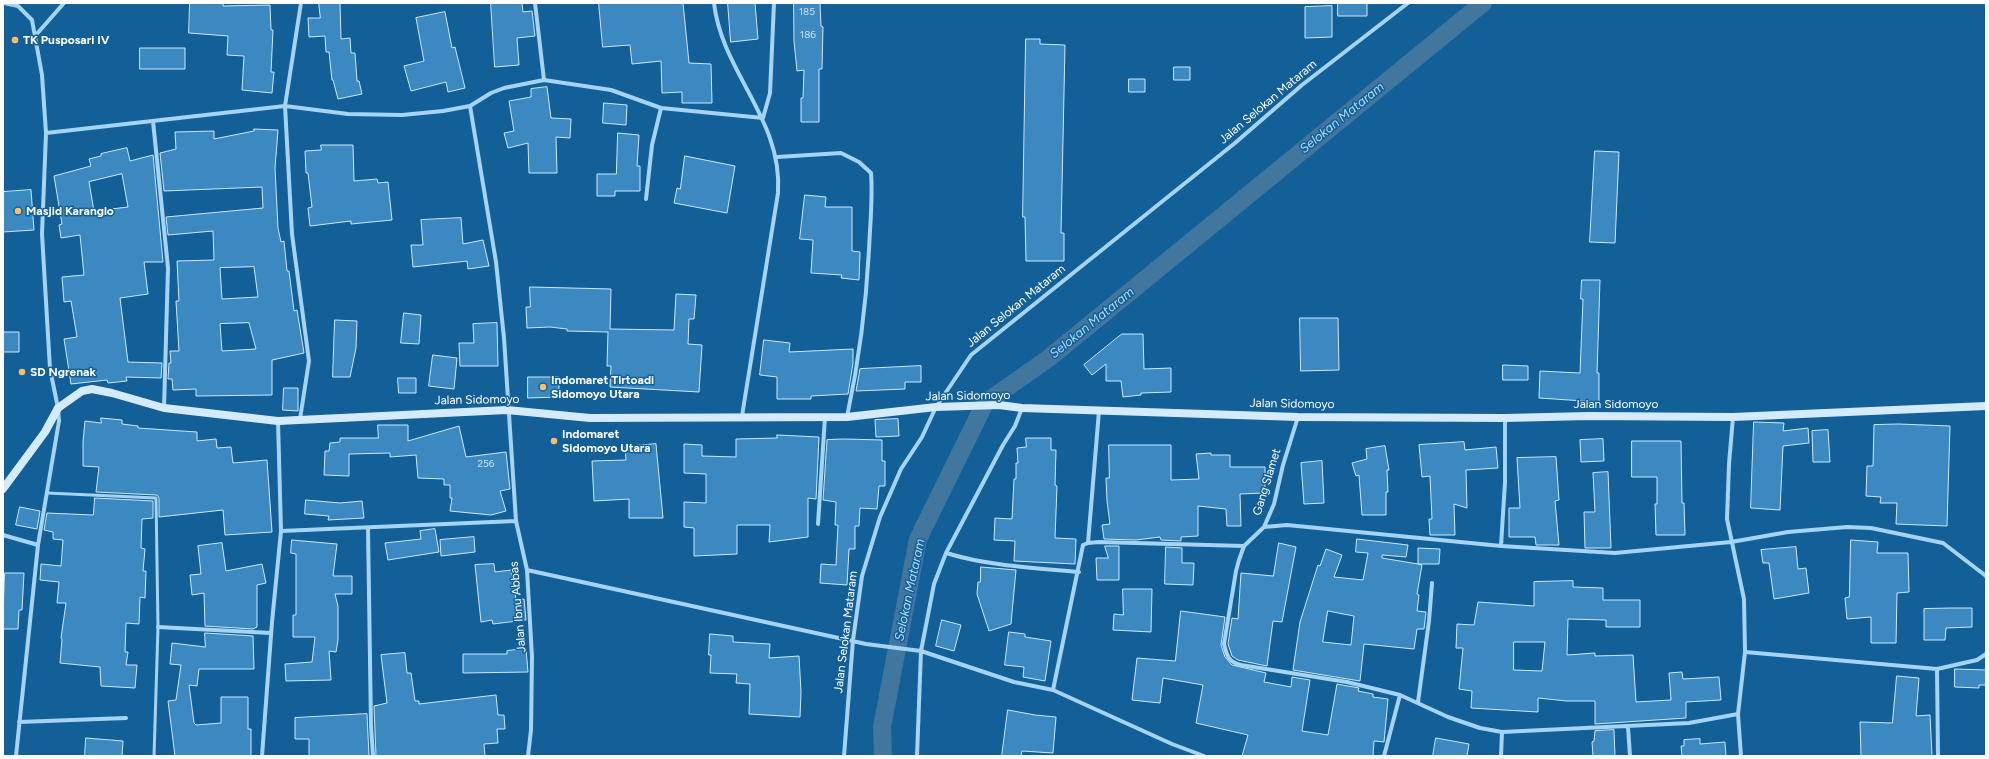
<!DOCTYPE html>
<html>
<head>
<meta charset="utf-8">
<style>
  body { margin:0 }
  #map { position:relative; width:1989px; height:759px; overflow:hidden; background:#135f98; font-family:Figtree,sans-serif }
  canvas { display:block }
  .frame { position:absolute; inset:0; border:4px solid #fff; pointer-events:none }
</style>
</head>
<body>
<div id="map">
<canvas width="1989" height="759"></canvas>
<div class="frame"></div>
</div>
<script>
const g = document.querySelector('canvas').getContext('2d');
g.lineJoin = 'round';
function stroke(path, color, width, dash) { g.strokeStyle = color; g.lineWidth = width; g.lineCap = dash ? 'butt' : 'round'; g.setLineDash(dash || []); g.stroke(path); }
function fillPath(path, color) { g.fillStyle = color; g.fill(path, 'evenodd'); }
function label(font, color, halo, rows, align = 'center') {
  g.font = font + ' Figtree,sans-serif'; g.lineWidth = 3; g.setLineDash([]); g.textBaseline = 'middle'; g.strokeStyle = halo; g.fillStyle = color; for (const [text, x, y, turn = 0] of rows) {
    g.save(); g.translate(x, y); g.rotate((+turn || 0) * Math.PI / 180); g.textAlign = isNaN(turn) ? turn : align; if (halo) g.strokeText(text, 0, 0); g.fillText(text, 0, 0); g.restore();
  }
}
stroke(new Path2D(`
  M883 756 882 727 918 539 985 403 1049 358 1483 3`), '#41769f', 18);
const building = new Path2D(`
  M190 3H223V6L270 5 271 30H273L271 72H274L272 93 242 90 244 56 227 55 228 36 189 33Z
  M319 3H340L341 39 350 38 351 53H355L357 81H359L362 94 338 99 333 80H332L329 52H326L325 36 309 37 308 18H320Z
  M491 3H522L523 12 532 11 535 36 517 38 519 65 495 67Z
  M599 3H683L689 63 711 64 712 103H682V92L662 93 661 61 632 64 630 45 603 47Z
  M728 3H755L758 39 731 42Z
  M794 3H820L821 26 823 27 822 69H819V122H801V98H803L804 70 797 71 794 41Z
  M1338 3H1367V16H1338Z
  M1332 6V37L1305 38V7Z
  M445 12 452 48 455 47 465 88 448 92 446 82 411 91 404 66 424 61 416 18Z
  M1026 39H1040V44L1065 45 1061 233H1064V261H1026L1025 217H1023Z
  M140 48H185V69H140Z
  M1174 67H1190V80H1174Z
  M1129 79H1145V92H1129Z
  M547 87 551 118 571 119 570 138 556 137 557 173H529L528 143 508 148 504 133 514 131 509 101 531 97V89Z
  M604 103 627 105 626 125 603 123Z
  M254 129 278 130 275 168 278 228 281 242 284 241 287 271H289L294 311 297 310 304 353 272 360V395L196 396V389L173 390 172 379H168L169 363H171L170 351H179L176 301H179L177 261 214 260 213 231 168 235 166 217 263 208 262 187 164 191 160 153 176 149 175 132 214 131V139L254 131ZM254 267 258 297 222 299 220 268ZM249 323 256 349 222 351 220 324Z
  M618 133 639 135 637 166H640V191H615V196H597V174H616Z
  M321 145H353L354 181 377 179 378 183 388 182 392 220 351 224V221L310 226 308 208 312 207 308 173H306L305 151 321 150Z
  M127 148 130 161 153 155 163 262H144L148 294 120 298 128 362 162 363 161 378 126 377 127 381 108 383 107 380 71 384 64 339 77 337 71 301 64 302 62 277 84 275 80 235 61 238 59 225 62 224 54 176 91 166 89 159 101 156V154ZM122 174 128 207 94 211 89 182Z
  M1595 151 1619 152 1615 243 1590 242Z
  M685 156 735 166 727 213 674 203 677 188 680 189Z
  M31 190 34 230 3 232V192Z
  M805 195 826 197 825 207H852V251L860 252 859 280 841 278 842 275 811 273 813 240 800 239Z
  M461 218 463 244 483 240 489 266 468 269 467 261 413 267 411 245H423L421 220Z
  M1582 280H1600L1597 373H1599V402L1539 398 1540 371 1580 373 1583 299H1581Z
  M530 287 611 289 610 329 674 330 676 294 696 295 694 319H689L688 344 702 345 699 392 610 387 611 366H607L608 332 567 331V329L550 327 527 328 526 307H530Z
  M404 313 421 315 419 344 401 343Z
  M1300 318H1338L1339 370 1301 371Z
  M335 320 357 321 356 348 350 377H333Z
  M497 323 498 366H460L459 343H474L473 324Z
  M3 332H19V352H3Z
  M1122 334H1143L1144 369 1171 368V392L1141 393V395L1123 397 1121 381H1106V364L1092 375 1084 365Z
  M764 340 790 343 789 352 853 349V363L848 394 811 396V399H777V377L760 375Z
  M433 355 457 358 454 389 429 386Z
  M1503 365 1528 366V380H1503Z
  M921 366V382H905V389L856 391 860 369Z
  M528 377H559V397L528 398Z
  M398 378H416V393H399Z
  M284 388H298V411L283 410Z
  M101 418 122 420V424L138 426V428L197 432V441L216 439 217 448 231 447 233 463 267 460 272 532 225 535 223 510 159 517V498L157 495 96 492 99 467 83 466V442L85 421 101 423Z
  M898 419 899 436 876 437 875 420Z
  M1754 422 1784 423 1783 431 1808 428 1809 443 1783 446 1780 510 1751 508Z
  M1899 424 1950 426 1947 526 1896 524 1897 503H1880L1881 497 1866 496 1867 466H1873L1874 425Z
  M378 425H408V441L459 426 466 457 506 452 510 489 500 491 506 511 491 515 450 511 452 498H450V485H444V479L418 478 416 455 390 457V453L349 454V476L324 475 325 451H329L330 443 340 442V438H378Z
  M1828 430 1830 462H1813L1812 431Z
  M777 435 819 437 816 499 808 498V537L769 542 770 525H737V554L694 556V528L684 527V502L706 503V474L684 473V444L702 445V456L736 457V439L777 438Z
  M1026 438H1051V450H1056L1055 485 1057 486 1055 538 1076 539 1075 564 1014 561 1015 541 994 540 995 518 1012 519 1014 479H1016V463H1018L1017 448 1026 447Z
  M845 439 882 440V461H885V486H879L877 509 860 508 859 526H855V549H849L847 585 820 583 821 564 836 565 838 525H835L836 502 823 500 827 440Z
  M1603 439 1604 461 1581 462 1580 440Z
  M1632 441H1681L1682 503H1684L1685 535H1656L1655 504H1657V477H1632Z
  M1464 442 1465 450 1496 447 1498 468 1466 470 1467 508 1454 504 1455 535H1430L1429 519H1432L1430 476 1422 477 1419 445Z
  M656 444 663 518H629V499L594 501 592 461 626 460 625 447Z
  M1109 445H1171V480L1199 479 1196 454 1211 453V455H1230V467H1265V493L1240 494 1241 526H1227L1226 509 1198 506V536L1181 537V541L1161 540 1160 537 1136 540 1104 539 1102 525 1110 524 1107 501 1106 478H1109Z
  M1385 446 1389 470H1387L1388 492H1386V515H1362L1359 475 1356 476 1352 463 1367 459 1366 449Z
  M1556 457 1559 500 1555 501 1559 545H1536L1535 537H1509V508H1520L1517 458Z
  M1322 461 1324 503 1304 504 1301 463Z
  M1608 472 1611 548H1585L1584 512H1595L1593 473Z
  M95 498 153 501V518L142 519 141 548 145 549 143 571H146L145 598 140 597 139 624 126 623 125 652H128L126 665H137L135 688 101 686 100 667 60 663 62 639 61 638 66 603H57L59 582 40 580 41 564 61 566 63 540 53 539V532L44 530 47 513 93 515Z
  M306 500 340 503 362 501 364 518 328 520 329 516 305 514Z
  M20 507 40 511 37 529 16 525Z
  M435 529 439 552 388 560 385 543 421 539 420 531Z
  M474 537 475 552 441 556 440 540Z
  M1357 539 1408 545 1406 557 1382 555V558L1418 564V548L1440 549 1439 564H1418L1422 565 1417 594 1419 595 1417 611 1426 612 1424 629H1417L1414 649 1364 644 1360 681 1293 670 1300 622 1318 565 1320 566 1326 549 1342 555 1334 577 1363 580 1368 553 1356 552ZM1328 611 1354 616 1351 645 1323 642Z
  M292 540 337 544 333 576H352V594H335L338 606V640L336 652 329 651 331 680 286 681 285 664 312 662 315 637H293V615H296V554L291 553Z
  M1851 540 1878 542 1877 553H1908L1909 592 1897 593 1896 643H1871V617L1847 619 1845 598 1849 597Z
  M222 543 226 571 262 564 266 583 257 585V627L253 629 205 626 204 593 192 595 190 575 201 574 198 546Z
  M1279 543 1296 547 1282 622 1273 621 1267 666 1238 660 1232 656 1228 644 1232 618 1238 619 1241 573 1273 576Z
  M1105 546H1119V580H1097L1096 558H1108Z
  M1166 547 1182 548V563H1194L1193 585 1165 584Z
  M1796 547 1798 569 1806 568 1809 593 1774 599 1769 563H1763L1761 550Z
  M494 564 495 572 511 570 516 600 524 599 526 620 493 624 492 620 481 622 475 565Z
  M981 567 1016 570 1011 624 989 631 977 594 978 582H980Z
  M5 573H24L22 610H19L18 629H3Z
  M1573 581V587L1603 588V600H1640V627H1606V620L1568 619 1567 655 1595 653V656L1633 655 1636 702 1671 700 1669 673 1682 672 1683 679 1719 677 1721 700 1686 702V718L1595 724V701H1567L1538 698V712L1471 708 1472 691 1459 689 1463 648H1456L1457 624 1474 625 1478 602 1534 606V582ZM1514 642H1545L1542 671 1514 670Z
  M1123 589H1152L1151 632 1113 630 1114 614 1123 615Z
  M1951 608H1972V627L1946 628 1945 640H1924V609Z
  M1181 611 1225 617 1221 645 1225 657 1232 665 1266 673 1264 682 1291 687 1292 677 1310 680 1302 731 1328 735 1337 684 1359 688 1358 691 1373 694V697L1388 699 1384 742 1374 741 1373 756H1242L1248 735 1196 723 1203 685 1163 678 1160 703 1132 700 1137 658 1175 661Z
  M942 620 961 625 954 651 936 646Z
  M1009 632 1025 634V637L1051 641 1045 681 1023 677 1024 667 1005 665Z
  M205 633 253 636 254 669H199L197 686 189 685 194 723 196 725 221 723V697H248V729H251V756H175L168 701 176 700 181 665 170 664 172 643 205 647Z
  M710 634 733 636V642L770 644 769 658 799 656 801 692 800 717 749 714 750 684 736 683 737 674 710 673 711 655H709Z
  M526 649 528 672 463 673V654H507V651Z
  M405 653 407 673H411L415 701H419V704L496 695 498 715H504L505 729H497L498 743 484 744 485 756H376L374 706 387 703 381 655Z
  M1955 669 1986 670V685H1979V688L1955 687Z
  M1897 676 1919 678 1916 716 1930 715 1932 756H1861L1860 722 1892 723Z
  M1008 710 1035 715 1056 717 1053 753 1022 751 1021 756H1002Z
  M367 714 369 756H309V739H295V718Z
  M1614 730 1615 756H1593L1592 742 1594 741 1595 731Z
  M86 738 123 741 122 756H85Z
  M1436 738 1469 744 1467 756H1433Z
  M1700 739V744L1725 742 1726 756H1682L1681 746H1684V740Z`);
fillPath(building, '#3c88c0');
stroke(building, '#cce9fd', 1);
stroke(new Path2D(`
  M47 493 156 498 158 627 154 756`), '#a5d3f3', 3);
stroke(new Path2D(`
  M4 3 18 6 32 20 42 75 46 133 42 234 50 369 58 408 59 421 38 545 16 756
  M301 3 285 106 348 114 402 115 443 111 470 106 491 93 504 88 544 80 611 90 661 108
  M535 3 544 80
  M714 3C722 73 783 119 778 193L742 416
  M35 36 64 3
  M470 106 496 262 504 338 516 521 527 570 532 657 531 730 528 756
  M153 121 168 268 164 408
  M46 133 285 106 292 234 309 361 300 419
  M777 157 841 153 859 162 871 173C873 199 870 224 869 250 866 306 859 361 847 417
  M646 199 652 145 661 108 763 118 770 93 774 3
  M1298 417 1283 465 1274 504 1264 527 1244 546 1239 560 1236 571 1224 644C1227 657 1229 662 1241 665L1347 682 1400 695 1448 717 1480 728 1502 732 1689 723 1738 714 1745 652 1744 599 1727 519 1729 464 1733 417
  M818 524 825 417
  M1264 527 1287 525 1501 546 1615 553 1731 542 1788 532 1847 527 1871 528 1943 543 1986 576
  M368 528 371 726 373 756
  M281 531 516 521
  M3 535 38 545
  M1088 543 1099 411
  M1501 546 1505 482V418
  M946 553C989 566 1034 568 1079 572
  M527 570 866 644 921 651 1014 682 1053 690 1172 744 1204 756
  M158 627 271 633
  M1745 652 1937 669 1938 756
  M1937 669 1977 660 1986 654
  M1053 690 1083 545 1088 543 1099 542 1244 546
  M1418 702 1429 621 1432 583
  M1738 714 1741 756
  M19 722 126 718
  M1628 727 1630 756
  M262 756 272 622 281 531 278 421
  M844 756 853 640 862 576 880 517 901 469 922 437 936 407 971 355 1235 143 1302 85 1408 3
  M917 756 921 651 934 584 946 553 1003 445 1015 426 1022 408
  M1384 756 1400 695
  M1501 756 1502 732`), '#a5d3f3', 4);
stroke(new Path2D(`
  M3 489 45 432 58 408 82 391 92 389 112 393 164 408 278 421 507 410 590 418 847 417 936 407 999 405 1022 408 1298 417 1505 418 1589 416 1733 417 1986 406`), '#d4ebfd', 8);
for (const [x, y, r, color] of [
  [15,40,4,"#ffbe67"],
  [18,211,4,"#ffbe67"],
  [22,372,4,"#ffbe67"],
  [543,387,4,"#ffbe67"],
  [554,441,4,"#ffbe67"]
]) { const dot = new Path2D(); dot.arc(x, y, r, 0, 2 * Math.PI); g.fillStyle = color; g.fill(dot); stroke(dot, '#135f98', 1.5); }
label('10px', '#cee1ef', null, [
  ["185",807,12],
  ["186",808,35],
  ["256",486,464]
]);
label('bold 12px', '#fff', '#135f98', [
  ["TK Pusposari IV",23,40],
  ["Masjid Karanglo",26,211],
  ["SD Ngrenak",30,372],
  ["Indomaret Tirtoadi",551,380],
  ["Sidomoyo Utara",551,394],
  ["Indomaret",562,434],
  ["Sidomoyo Utara",562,448]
], 'left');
label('12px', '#fff', '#135f98', [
  ["Jalan Selokan Mataram",1268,102,-40],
  ["Jalan Selokan Mataram",1016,306,-39],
  ["Jalan Sidomoyo",968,396,-1],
  ["Jalan Sidomoyo",477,400,-1],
  ["Jalan Sidomoyo",1292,404,1],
  ["Jalan Sidomoyo",1616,404],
  ["Gang Slamet",1267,482,-73],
  ["Jalan Ibnu Abbas",518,607,-95],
  ["Jalan Selokan Mataram",846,632,-83]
]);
label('italic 13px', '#b1dcfa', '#135f98', [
  ["Selokan Mataram",1342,118,-39],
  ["Selokan Mataram",1092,323,-39],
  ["Selokan Mataram",910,590,-78]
]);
</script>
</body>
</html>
